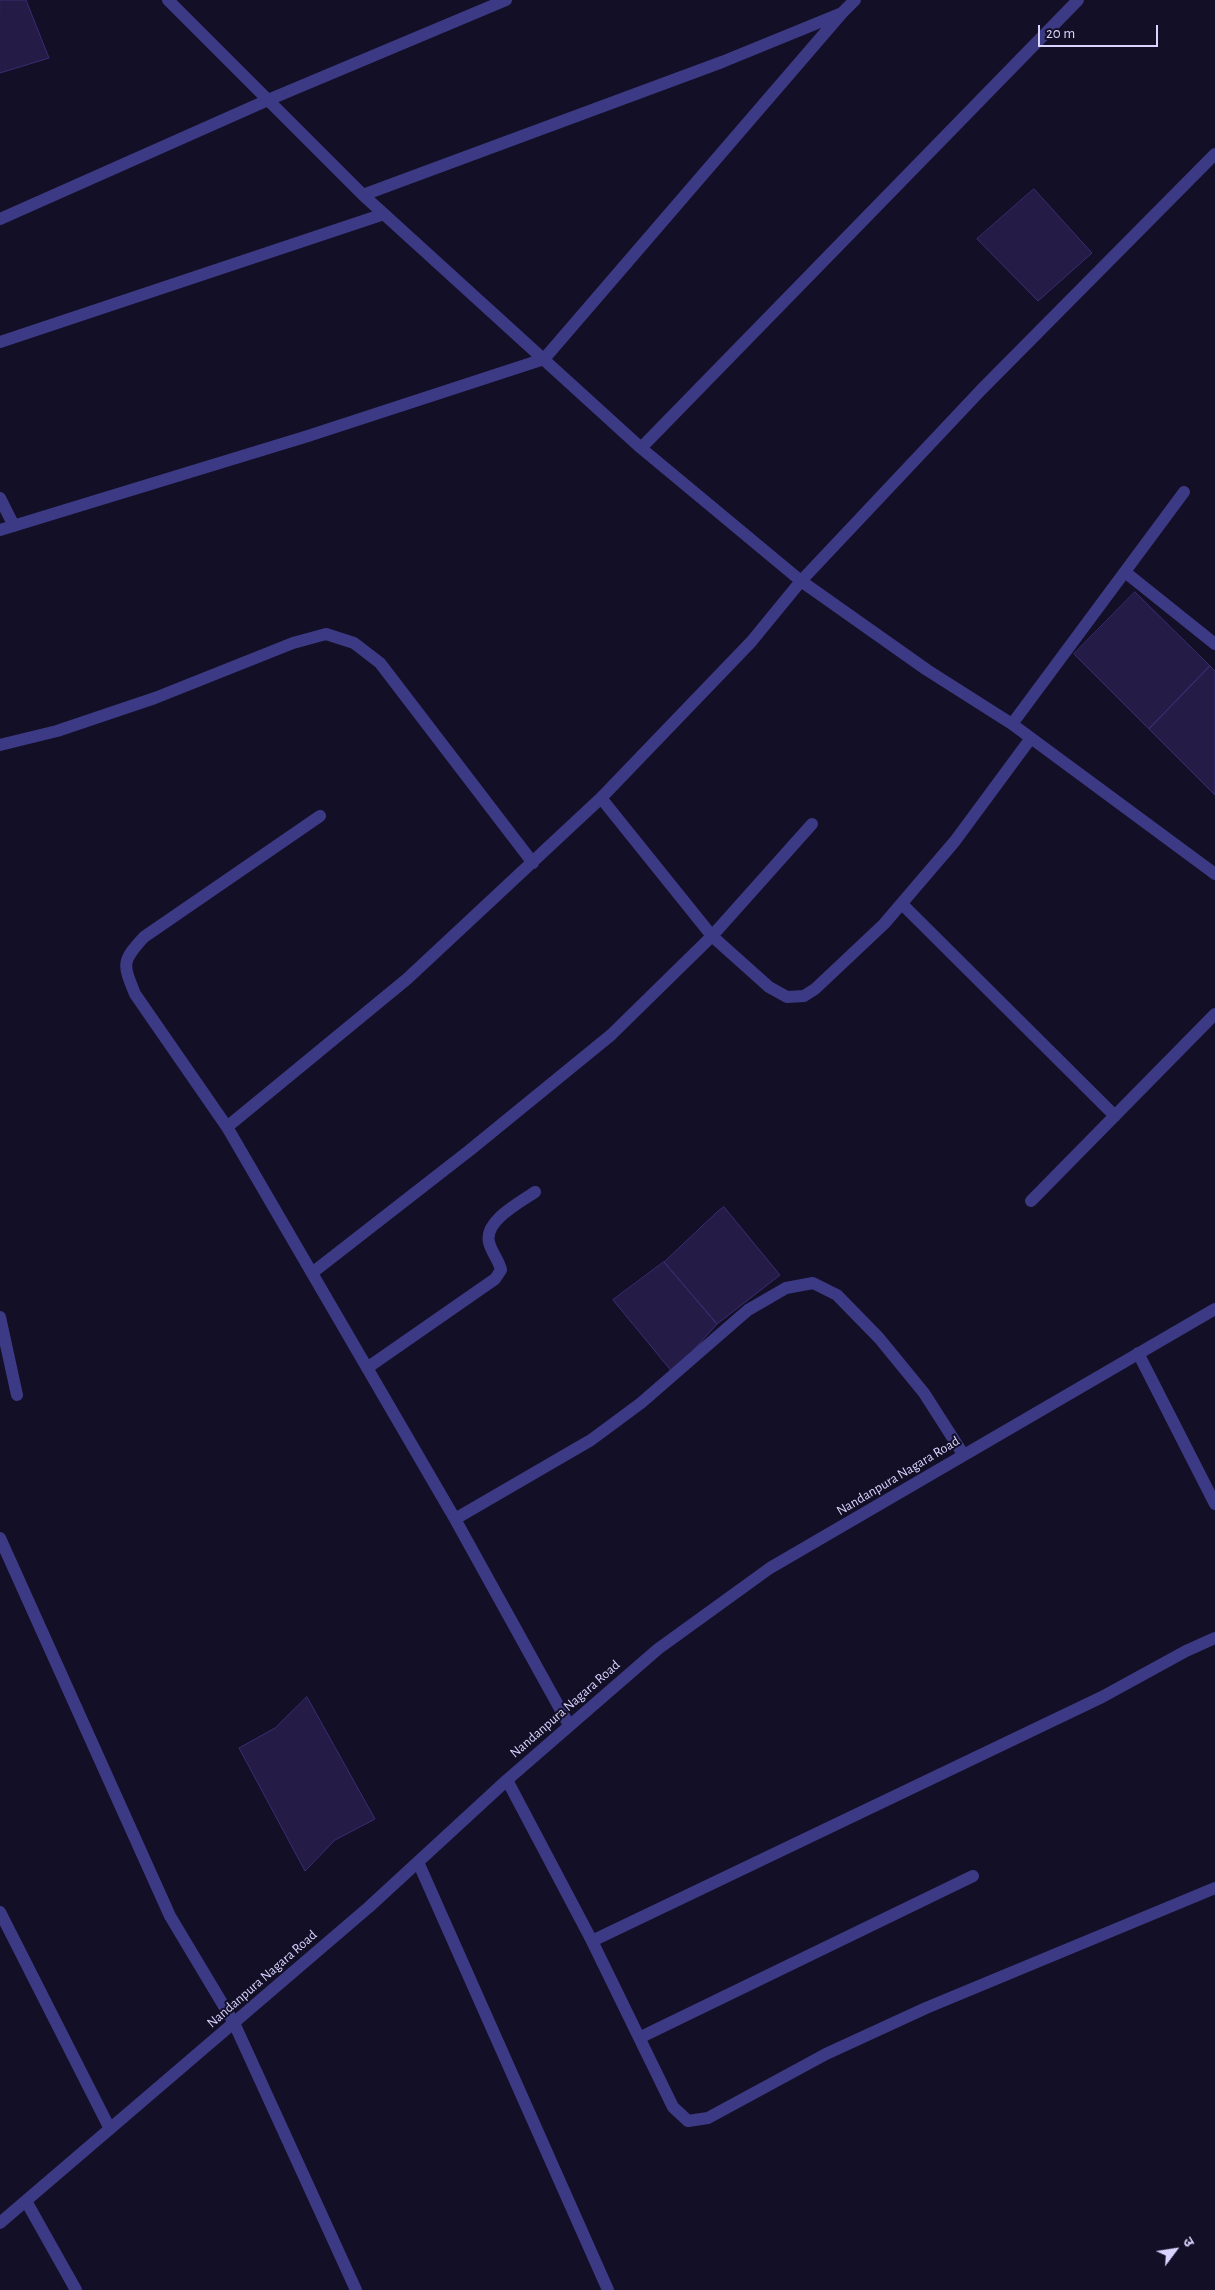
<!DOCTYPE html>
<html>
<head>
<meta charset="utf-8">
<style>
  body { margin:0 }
  #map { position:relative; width:1215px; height:2290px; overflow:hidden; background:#130f26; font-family:"Alegreya Sans","Noto Sans Devanagari",sans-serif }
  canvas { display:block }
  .north { position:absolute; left:1150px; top:2225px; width:50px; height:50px; -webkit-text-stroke:4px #130f26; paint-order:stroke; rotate:59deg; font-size:14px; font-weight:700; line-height:20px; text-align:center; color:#d9d4ff }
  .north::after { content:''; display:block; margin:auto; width:18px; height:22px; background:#d9d4ff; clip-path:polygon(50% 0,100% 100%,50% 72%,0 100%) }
  .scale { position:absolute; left:1038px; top:25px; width:120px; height:22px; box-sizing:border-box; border:2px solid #d9d4ff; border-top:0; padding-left:6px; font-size:15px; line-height:18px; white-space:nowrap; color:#d9d4ff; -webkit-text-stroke:4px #130f26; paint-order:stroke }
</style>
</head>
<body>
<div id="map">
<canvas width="1215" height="2290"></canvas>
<div class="north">उ</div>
<div class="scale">20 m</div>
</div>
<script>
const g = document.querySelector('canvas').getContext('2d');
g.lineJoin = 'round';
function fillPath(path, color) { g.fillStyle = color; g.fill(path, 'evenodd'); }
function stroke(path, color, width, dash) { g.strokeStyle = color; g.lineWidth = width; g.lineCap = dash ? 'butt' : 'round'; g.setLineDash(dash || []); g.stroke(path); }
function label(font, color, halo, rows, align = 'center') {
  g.font = font + ' "Alegreya Sans",sans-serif'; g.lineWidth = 4; g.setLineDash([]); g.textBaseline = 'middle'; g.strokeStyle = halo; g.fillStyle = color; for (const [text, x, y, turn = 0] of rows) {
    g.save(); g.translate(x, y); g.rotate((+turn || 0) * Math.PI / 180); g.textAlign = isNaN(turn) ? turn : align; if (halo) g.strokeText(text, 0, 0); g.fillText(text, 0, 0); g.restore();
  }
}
const building = new Path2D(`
  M0 0H26L49 58 0 73Z
  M1034 189 1092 253 1038 301 977 239Z
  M1135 592 1210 666 1149 729 1074 654Z
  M1210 666 1215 671V795L1149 729Z
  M724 1207 780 1275 717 1324 664 1262 717 1212Z
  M664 1262 717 1324 673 1373 613 1300Z
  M307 1697 375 1819 335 1840 305 1871 239 1748 275 1728Z`);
fillPath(building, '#241b47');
stroke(building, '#3b2d73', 1);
stroke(new Path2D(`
  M168 0 363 195 641 448 801 581 927 670 1012 724 1215 874
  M363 195 722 62 842 13 855 0
  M0 219 268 100 506 0
  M0 342 384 214
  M641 448 1078 0
  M0 498 14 526
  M0 530 308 436 544 359 842 13
  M1125 572 1215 644
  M1012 724 1184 492
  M0 745 57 731 155 698 293 643 326 634 354 643 380 663 533 863
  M601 798 712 936 769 987 787 997 804 996 815 989 884 924 955 841 1031 738
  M320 816 144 937C121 962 123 964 135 994L227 1127 455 1519 569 1725
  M902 904 1115 1116
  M227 1127 407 979 601 798 751 642 801 581 981 390 1215 154
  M1031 1201 1215 1014
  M312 1273 470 1150 611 1035 712 936 812 824
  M0 1317 17 1395
  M1138 1353 1215 1504
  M367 1368 495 1279 501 1270C499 1260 491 1252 489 1242 484 1221 519 1203 535 1192
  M455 1519 591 1440 641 1403 748 1310 786 1288 813 1283 837 1295 879 1338 924 1393 963 1454
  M0 1538 170 1916 234 2023 356 2290
  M507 1780 592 1941 673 2107 688 2121 708 2118 826 2054 926 2008 1215 1888
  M418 1862 608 2290
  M0 1912 110 2129
  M592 1941 1102 1697 1186 1651 1215 1638
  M641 2037 973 1876
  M26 2201 76 2290
  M0 2223 369 1907 507 1780 658 1649 770 1568 1215 1309`), '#3d3a85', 12);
label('14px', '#d9d4ff', '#130f26', [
  ["Nandanpura Nagara Road",898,1476,-31],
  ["Nandanpura Nagara Road",565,1709,-41],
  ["Nandanpura Nagara Road",262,1979,-41]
]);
</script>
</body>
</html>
